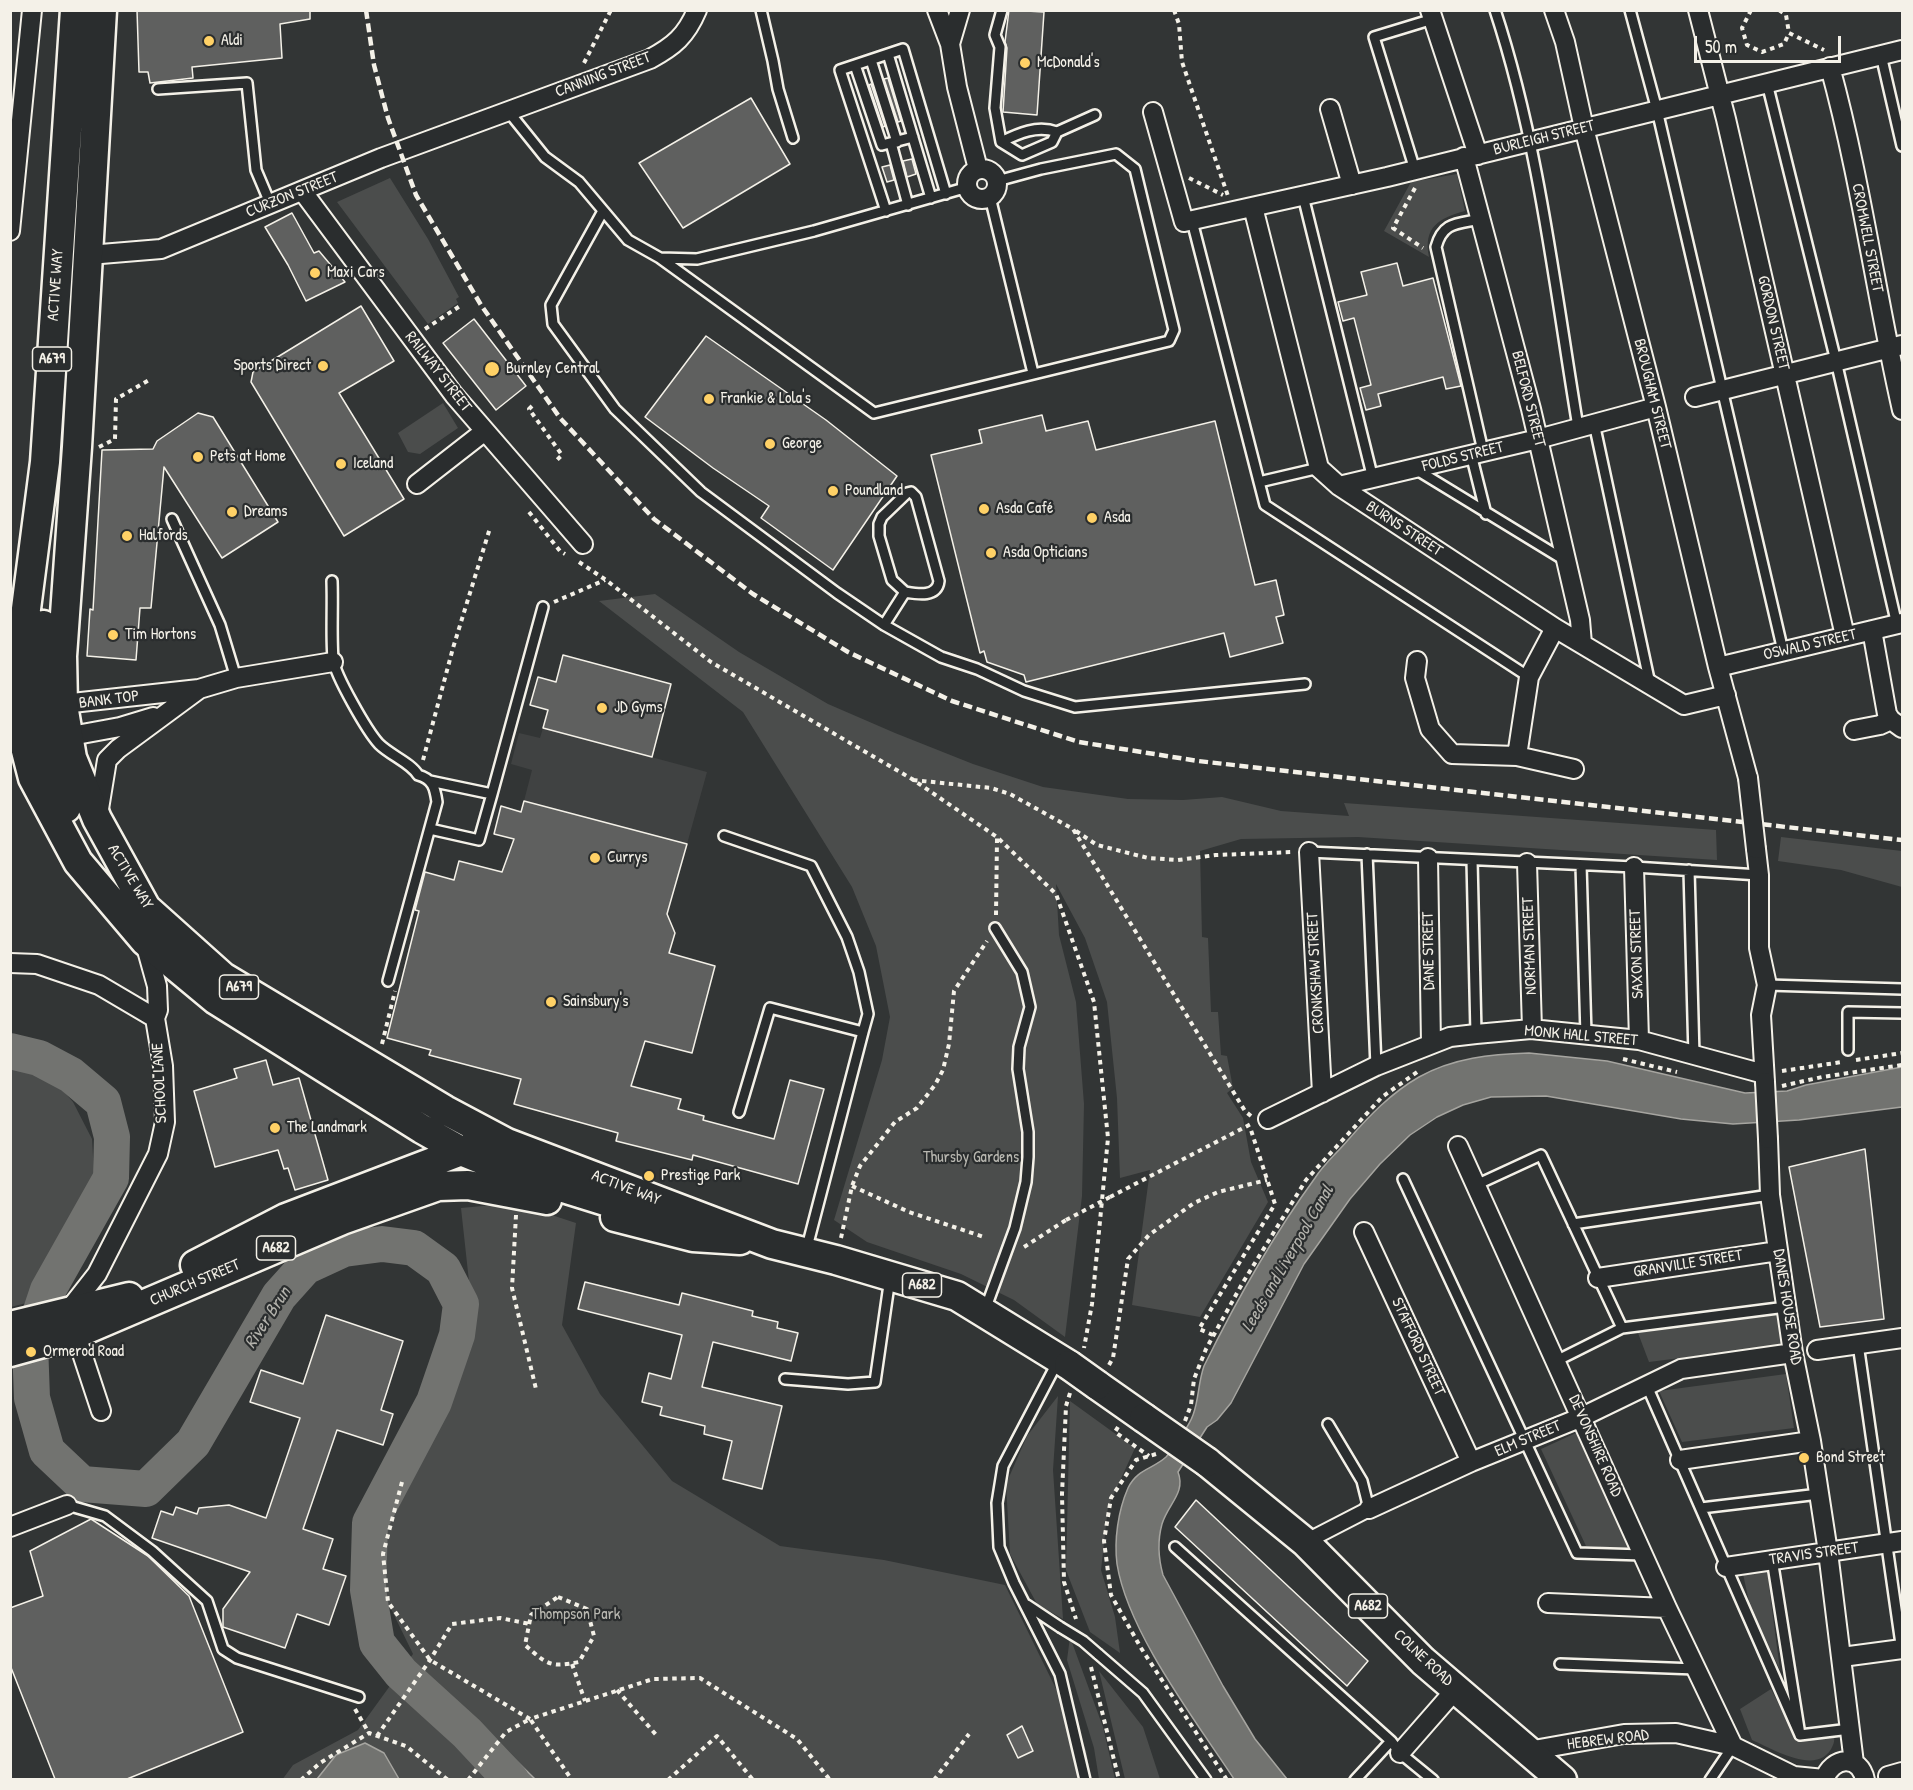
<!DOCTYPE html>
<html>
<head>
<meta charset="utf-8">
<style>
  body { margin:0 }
  #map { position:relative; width:1913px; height:1790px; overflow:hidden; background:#323535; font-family:"Patrick Hand",sans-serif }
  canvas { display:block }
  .frame { position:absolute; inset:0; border:12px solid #f4f1e8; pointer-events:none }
  .scale { position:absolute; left:1694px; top:36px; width:147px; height:27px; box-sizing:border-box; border:3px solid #f4f1e8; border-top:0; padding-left:8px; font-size:18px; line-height:21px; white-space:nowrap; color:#f4f1e8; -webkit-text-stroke:4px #2a2d2e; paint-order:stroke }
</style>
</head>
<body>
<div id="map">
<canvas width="1913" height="1790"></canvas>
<div class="frame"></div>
<div class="scale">50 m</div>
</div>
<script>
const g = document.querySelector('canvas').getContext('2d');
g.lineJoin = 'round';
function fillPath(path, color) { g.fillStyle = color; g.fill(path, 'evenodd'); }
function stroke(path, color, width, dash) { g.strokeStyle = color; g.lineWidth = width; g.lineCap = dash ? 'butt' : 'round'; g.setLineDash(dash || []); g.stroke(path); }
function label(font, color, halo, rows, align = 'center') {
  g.font = font + ' "Patrick Hand",sans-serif'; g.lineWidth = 4.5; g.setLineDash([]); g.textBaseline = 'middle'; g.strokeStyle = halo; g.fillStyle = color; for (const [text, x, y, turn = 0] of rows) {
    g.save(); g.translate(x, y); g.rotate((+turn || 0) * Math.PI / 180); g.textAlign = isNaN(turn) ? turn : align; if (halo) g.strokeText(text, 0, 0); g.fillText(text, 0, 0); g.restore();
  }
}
fillPath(new Path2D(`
  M543 728 707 772 687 844 524 801 532 770 511 764 519 733 540 738Z`), '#404242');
fillPath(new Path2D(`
  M1457 174 1465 211C1439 218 1423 227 1429 257L1384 231 1411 182Z
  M390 178 428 239 459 297 456 299 458 303 428 324 337 202Z
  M443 403 458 428 420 454 408 452 398 433Z
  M655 594 739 652 828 704 895 733 973 764 1043 787 1128 799 1183 800 1222 797 1281 811 1349 816 1344 803 1716 830 1717 860 1358 837 1241 839 1200 851 1202 937 1208 938 1211 1012H1218L1221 1055 1227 1056 1233 1088 1227 1093 1243 1118 1251 1162 1268 1202 1200 1317 1132 1305 1150 1170 1120 1178 1117 1098 1107 1002 1085 938 1056 884 1059 935 1076 1002 1084 1104 1082 1196 1065 1337 1014 1300 961 1274 867 1242 834 1220 882 1060 890 1017 876 946 852 887 743 712 599 601Z
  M1781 837 1902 851V887L1841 870 1778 861Z
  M11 1062 49 1075 73 1102 92 1139 94 1173 34 1301 11 1307Z
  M515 1203 576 1223 562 1325 600 1394 672 1481 780 1546 884 1560 1005 1585 1086 1750 1091 1779 282 1780 293 1765 358 1730 413 1654 379 1584 389 1509 451 1381 472 1309 461 1208Z
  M1778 1315 1782 1345 1649 1362 1638 1333Z
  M1786 1374 1794 1428 1682 1442 1659 1391Z
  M1058 1396 1053 1470 1063 1619 1037 1604 1010 1554 1006 1484 1027 1436Z
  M1070 1401 1135 1448 1108 1507 1101 1570 1115 1617 1120 1653 1090 1632 1066 1570Z
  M1576 1433 1629 1549 1586 1546 1541 1449Z
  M1767 1571 1780 1670 1750 1606 1743 1574Z
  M1070 1637 1103 1727 1115 1779H1099L1094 1748 1067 1660Z
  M1099 1671 1143 1727 1160 1779H1125Z
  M1771 1689 1796 1738 1835 1730C1834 1735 1835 1741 1833 1745 1820 1778 1773 1749 1752 1740L1740 1709Z`), '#4b4d4c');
const water = new Path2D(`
  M1529 1053 1607 1061 1745 1093 1787 1091 1806 1085 1902 1067V1107L1799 1120 1733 1124 1681 1119 1546 1096 1491 1097 1463 1105 1437 1117 1410 1135 1380 1164 1350 1199 1304 1264 1231 1403 1217 1420 1207 1427 1178 1472C1186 1493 1168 1504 1162 1524 1157 1542 1158 1557 1163 1575L1223 1686 1255 1739 1287 1779H1234C1196 1721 1128 1633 1117 1564 1114 1540 1118 1511 1128 1488 1137 1469 1153 1469 1166 1457 1173 1450 1190 1424 1193 1415 1199 1399 1198 1383 1204 1366 1236 1301 1272 1237 1315 1178 1324 1164 1337 1153 1348 1140 1369 1116 1391 1093 1419 1077 1453 1058 1491 1054 1529 1053Z
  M487 1732 535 1779H494L472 1752Z
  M365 1743 384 1753 399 1779H317L336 1755Z`);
fillPath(water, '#727370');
stroke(water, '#a6a5a0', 1.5);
stroke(new Path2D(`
  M10 1051 39 1058 71 1075 103 1102 112 1137 111 1178 48 1290 30 1344 32 1398 47 1451 82 1484 146 1489 193 1443 279 1296 305 1267 344 1249 382 1244 414 1248 443 1269 461 1304 457 1335 434 1402 370 1523 368 1590 377 1643 401 1673 467 1733 511 1780`), '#727370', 36);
const building = new Path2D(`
  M137 10H310V19L280 24 282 58 192 67 193 78 150 83 148 72H139Z
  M1009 10 1044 12 1037 115 1003 112 1007 48 1005 42Z
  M888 78 901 121 898 122 884 79Z
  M871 84 885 126 883 127 869 85Z
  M751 98 790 164 683 228 639 163Z
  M912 159 916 174 907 177 903 161Z
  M890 165 894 180 887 182 882 167Z
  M292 213 314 253 319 251 345 282 306 301 288 265 265 227Z
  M1397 263 1403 286 1433 278 1461 386 1446 389 1443 377 1378 394 1381 406 1366 410 1360 388 1371 385 1354 318 1343 321 1338 302 1367 295 1361 272Z
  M361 306 394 361 339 393 404 499 344 536 251 382 253 372Z
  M474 319 526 386 496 410 443 343Z
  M706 336 826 420 897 476 833 570 761 518 769 506 713 468 645 417Z
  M198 413 213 417 278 522 222 558 164 467 151 608H140L136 660 87 656 90 609 93 610 102 450 153 449 157 441Z
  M1042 415 1046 431 1088 421 1096 450 1215 421 1255 585 1276 580 1284 615 1276 617 1283 643 1230 657 1224 633 1026 682 1024 675 987 662 984 651 980 653 931 455 982 443 979 430Z
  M563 655 671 684 652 757 543 728 548 710 530 705 538 677 556 682Z
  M524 801 687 844 667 914 675 933 669 953 715 966 692 1053 645 1041 631 1086 681 1099 678 1109 704 1116 703 1120 774 1139 790 1080 824 1089 798 1184 693 1155 692 1160 616 1141 618 1133 514 1104 521 1079 429 1055 431 1050 387 1038 419 911 415 910 425 872 454 880 459 861 502 872 514 839 494 834 501 806 521 812Z
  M266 1060 273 1085 299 1078 328 1180 295 1190 288 1168 284 1169 278 1150 215 1167 194 1091 237 1078 234 1069Z
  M1865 1149 1884 1319 1820 1327 1789 1167Z
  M585 1282 679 1305 682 1293 753 1311 752 1316 778 1322 777 1328 798 1333 791 1361 713 1342 702 1387 782 1406 762 1489 723 1479 732 1441 704 1434 705 1426 660 1415 662 1407 642 1402 649 1373 671 1379 682 1335 578 1309Z
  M326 1315 403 1341 381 1410 393 1414 383 1445 337 1430 303 1529 333 1539 323 1569 346 1576 329 1625 297 1614 285 1648 223 1627V1609L250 1572 152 1538 161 1511 173 1515 176 1507 197 1514 199 1508 229 1505 266 1518 300 1418 250 1402 261 1370 303 1384Z
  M1196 1500 1368 1661 1347 1686 1175 1527Z
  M91 1519 148 1556 189 1596 243 1732 127 1779H55L10 1665V1608L43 1596 30 1551Z
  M1022 1726 1033 1751 1018 1758 1007 1735Z`);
fillPath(building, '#5f605f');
stroke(building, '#f4f1e8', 1.5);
const service = new Path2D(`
  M761 10 773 61 778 89 793 138
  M1002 10 995 35 1000 47 995 108 1001 142 1022 155 1052 142 1057 132 1095 115
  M1495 10C1539 144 1555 289 1578 427
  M1630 10 1657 110 1783 651
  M888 54 931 198
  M1881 55 1902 146
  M871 60 897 142
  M855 65 882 145 913 137
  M1767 83 1836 361 1897 625
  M158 89 247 83 256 170 270 203
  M508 111 545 157 579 182 628 240 660 258 697 259 814 231 968 187
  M1001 142C1019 133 1037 125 1057 132
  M891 143 908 205
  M1415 170 1374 37 1433 19
  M1303 196 1373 479
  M990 197 1033 373
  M603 211 551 305 553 324 615 409 701 492 837 593 884 625 941 657 977 669 1024 691 1075 707 1305 684
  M886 211 840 70 903 49 946 194
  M1481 219C1458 224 1443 221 1436 247L1483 451
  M1192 221 1265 505 1529 677
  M660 258 874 413 1169 341 1174 330 1135 169 1116 154 1041 169 997 181
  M1594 423 1650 684
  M1471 454 1486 514
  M1417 470 1566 561
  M1259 482 1319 468
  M172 519 220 625 236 678
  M332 581C333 607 331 634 333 659 335 675 367 731 379 744 390 755 411 763 418 775 433 779 435 788 437 802L388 981
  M884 625 905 592C917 594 937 598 939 581L916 497 911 492 907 493 882 517 879 524V536L892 580 905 592
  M430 781 492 794 479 840 430 829
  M492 794 543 607
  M724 836 811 866 847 937 859 972 868 1014 863 1032
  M1309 852 1634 867 1759 875
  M1367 854 1376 1066
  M1472 860 1476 1034
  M1581 865 1586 1035
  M1689 870 1694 1056
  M1767 985 1902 989
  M1848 1050V1012L1902 1013
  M739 1112 770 1008 863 1032 806 1251
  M1403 1179 1577 1553 1643 1555
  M1476 1185 1541 1155 1622 1328 1786 1307
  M1573 1224 1770 1195
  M985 1310 1015 1228 1026 1182 1028 1157V1132L1018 1069 1019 1047 1030 1007 1022 972 995 928
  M1858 1344 1902 1651
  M1556 1361 1622 1328
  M1057 1363 1003 1466 997 1503 999 1547 1014 1583 1060 1674 1085 1780
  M785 1379 848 1384 875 1382 890 1278
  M1647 1386 1800 1735
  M1328 1424 1362 1481 1369 1509
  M67 1505 105 1516 152 1551 207 1601 223 1649 237 1658 359 1697
  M1701 1508 1819 1494
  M1175 1547 1391 1741 1400 1753 1433 1780
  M1772 1559 1800 1735 1850 1729
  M1027 1605 1060 1627
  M1098 1654 1143 1693 1206 1780
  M1560 1664 1696 1669
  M1355 1780 1391 1741
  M1710 1780 1733 1746`);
const pedestrian = new Path2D(`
  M1305 1542 1369 1509`);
const minor = new Path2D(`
  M937 10 950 44 957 87 978 169
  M1430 10 1478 155
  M1554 10 1565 42 1584 128 1656 407 1718 667 1748 778
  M1698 10 1726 119 1845 636
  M950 44 960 10
  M1830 67C1861 180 1876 296 1902 410
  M1330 109 1352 185
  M1153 112 1184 222 1387 177 1902 50
  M1464 157 1531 409 1580 620 1582 644
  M967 184a15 15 0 1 1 30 0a15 15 0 1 1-30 0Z
  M303 192 454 395 583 544
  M1253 207 1319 468 1339 486 1555 628 1684 705 1726 695
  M10 231 32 10
  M89 255 161 249 381 158 650 59C674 46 686 36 697 10
  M1695 397 1902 345
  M417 484 485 431
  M1339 486 1538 439 1656 407
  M1872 630 1887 714 1891 720 1902 728
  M1417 661 1415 678 1430 729 1452 754 1517 756 1529 677 1555 628
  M1718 667 1902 623
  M54 705 199 689 236 678 333 662
  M1854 730 1880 725 1891 720
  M60 738 120 727 153 717
  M1517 756 1574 769
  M98 815 107 760 118 749 198 690
  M1756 849 1759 875V948L1767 985 1761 1015 1765 1082
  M1309 852 1322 1093
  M1428 858 1431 1044
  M1527 863 1532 1029
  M1634 867 1639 1040
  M10 963 37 964 99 985 155 1018
  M1268 1119 1376 1066 1450 1037 1476 1034 1531 1029 1639 1040 1764 1074
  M1768 1139 1770 1195 1793 1353 1811 1441 1828 1552 1854 1763
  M1458 1146 1667 1608 1733 1746
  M1364 1232 1471 1462
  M1598 1278 1778 1251
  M1817 1350 1902 1338
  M101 1411 68 1311 97 1274 158 1154 165 1122 163 1066 155 1018 158 1010 157 986 145 943
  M1680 1460 1811 1441
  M1369 1509 1471 1462 1582 1417 1681 1369 1793 1353
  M10 1527 67 1505
  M1726 1567 1902 1541
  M1548 1603 1667 1608
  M1842 1657 1902 1649
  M1528 1751 1624 1734 1676 1733 1733 1746 1794 1776 1824 1779
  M1400 1753 1456 1689
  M1888 1776 1902 1772
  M1824 1780C1832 1756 1860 1754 1865 1780`);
const primary = new Path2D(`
  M75 10 45 462 20 655 19 706 23 739 33 778 78 862 145 941 216 1000 422 1129 461 1151 515 1173 637 1211
  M102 10 77 447 62 656 63 705 72 758 97 819 146 908 223 977 445 1110 507 1143 772 1244 836 1260 957 1296 1069 1365
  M62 707 47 751 55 782 66 808
  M25 734 41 694 40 655 43 625
  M615 1217 693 1237 740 1240
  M195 1265 286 1218 472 1147
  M10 1326 129 1297
  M10 1352 75 1334 342 1220 438 1186 468 1185 547 1200
  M1097 1385 1144 1418
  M1207 1462 1305 1542 1423 1661 1562 1780`);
stroke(service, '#f4f1e8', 14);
stroke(pedestrian, '#f4f1e8', 18);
stroke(minor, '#f4f1e8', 22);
stroke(primary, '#f4f1e8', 33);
stroke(new Path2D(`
  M1174 10 1179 24 1182 62 1228 196
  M1751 10 1742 28 1747 45 1762 52 1784 44 1789 33 1824 50
  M1779 10 1786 15 1789 33
  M584 63 611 10
  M1189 178 1223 195
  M1415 188 1393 228 1423 248
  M425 329 460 306
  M532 406 529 409 562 455 557 460
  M99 447 115 439 116 399 151 379
  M529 512 560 551 565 554
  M579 562 606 580 711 662 912 779 997 837 1056 894 1094 1002 1108 1138 1092 1304 1084 1348
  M554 602 605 580
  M423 760 453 648 490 528
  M913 780 991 788 1010 794 1073 829 1245 1111 1251 1116
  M1076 831 1097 845 1148 858 1178 860 1216 855 1293 852
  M996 915 997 838
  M382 1044 395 991
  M1623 1059 1677 1072
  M1856 1060 1902 1053
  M1782 1071 1842 1062
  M1782 1086 1822 1077 1902 1065
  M852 1186 909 1212 984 1237
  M1110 1197 1251 1124
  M516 1215 512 1288 536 1389
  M841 1238 852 1186 860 1166 895 1122 917 1108 935 1085 943 1070 949 1044 954 991 987 941
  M1024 1247 1066 1220
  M1213 1335 1199 1329 1275 1204 1250 1127
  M1109 1365 1113 1358 1128 1259 1149 1235 1194 1203 1218 1192 1267 1180
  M1070 1393 1066 1406 1062 1494 1064 1582 1076 1619
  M1185 1421 1191 1405 1194 1379 1206 1349 1242 1284 1306 1180 1382 1097 1420 1070
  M1118 1427 1115 1432 1149 1456
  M1156 1454 1136 1460 1111 1498 1104 1541 1111 1595 1141 1648 1227 1780
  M402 1482 383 1554 388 1602 430 1660 530 1719 653 1679 700 1678 797 1739 830 1780
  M558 1597 587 1609 594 1636 579 1662C549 1668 547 1664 525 1645L531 1615Z
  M572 1664 585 1701
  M1091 1667 1119 1780
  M617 1690 658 1737
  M355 1709 369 1733
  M377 1736 430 1660 452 1624 500 1618 530 1624
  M301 1780 320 1763 369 1733 406 1746 448 1780
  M468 1780 506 1732 530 1719 572 1780
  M668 1780 717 1736 753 1780
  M934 1780 969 1734`), '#f4f1e8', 4, [4.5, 4.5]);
stroke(service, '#2a2d2e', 9);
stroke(pedestrian, '#2a2d2e', 14);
stroke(minor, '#2a2d2e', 18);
stroke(primary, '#2a2d2e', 28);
stroke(new Path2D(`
  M366 10 374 65 388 118 416 195 481 305 560 418 654 519 753 594 848 652 952 701 1079 742 1198 761 1902 840`), '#f4f1e8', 4.5, [9, 4.5]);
const serviceBridge = new Path2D(`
  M1060 1627 1083 1641 1098 1654`);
const minorBridge = new Path2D(`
  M1748 778 1756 849
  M1765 1082 1768 1139`);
const primaryBridge = new Path2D(`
  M1069 1365 1097 1385
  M1144 1418 1207 1462`);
stroke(serviceBridge, '#f4f1e8', 14, []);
stroke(minorBridge, '#f4f1e8', 22, []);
stroke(primaryBridge, '#f4f1e8', 33, []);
stroke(new Path2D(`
  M1066 1220 1110 1197`), '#f4f1e8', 4, [4.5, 4.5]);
stroke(serviceBridge, '#2a2d2e', 9);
stroke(minorBridge, '#2a2d2e', 18);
stroke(primaryBridge, '#2a2d2e', 28);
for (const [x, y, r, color] of [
  [209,41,6,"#ffd166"],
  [1025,63,6,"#ffd166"],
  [315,273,6,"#ffd166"],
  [323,366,6,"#ffd166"],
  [492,369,8,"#ffd166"],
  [709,399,6,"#ffd166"],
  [770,444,6,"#ffd166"],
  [198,457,6,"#ffd166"],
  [341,464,6,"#ffd166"],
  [833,491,6,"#ffd166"],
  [984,509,6,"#ffd166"],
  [232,512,6,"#ffd166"],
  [1092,518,6,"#ffd166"],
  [127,536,6,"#ffd166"],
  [991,553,6,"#ffd166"],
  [113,635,6,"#ffd166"],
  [602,708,6,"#ffd166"],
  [595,858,6,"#ffd166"],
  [551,1002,6,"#ffd166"],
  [275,1128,6,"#ffd166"],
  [649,1176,6,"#ffd166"],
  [31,1352,6,"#ffd166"],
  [1804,1458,6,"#ffd166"]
]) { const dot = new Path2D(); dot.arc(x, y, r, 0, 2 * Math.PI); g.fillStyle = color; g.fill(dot); stroke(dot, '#2a2d2e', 2); }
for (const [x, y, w] of [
  [52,359,39],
  [239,987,39],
  [276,1248,39],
  [922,1285,39],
  [1368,1606,39]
]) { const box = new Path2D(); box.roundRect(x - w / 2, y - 12, w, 24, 4.5); g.fillStyle = '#2a2d2e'; g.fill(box); stroke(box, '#f4f1e8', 1.5); }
label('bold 15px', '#f4f1e8', null, [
  ["A679",52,359],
  ["A679",239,987],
  ["A682",276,1248],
  ["A682",922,1285],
  ["A682",1368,1606]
]);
label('16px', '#f4f1e8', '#2a2d2e', [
  ["Aldi",221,41],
  ["McDonald's",1037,63],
  ["Maxi Cars",327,273],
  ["Sports Direct",311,366,"right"],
  ["Burnley Central",506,369],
  ["Frankie & Lola's",721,399],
  ["George",782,444],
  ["Pets at Home",210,457],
  ["Iceland",353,464],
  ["Poundland",845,491],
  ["Asda Café",996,509],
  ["Dreams",244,512],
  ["Asda",1104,518],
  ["Halfords",139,536],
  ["Asda Opticians",1003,553],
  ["Tim Hortons",125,635],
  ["JD Gyms",614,708],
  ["Currys",607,858],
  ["Sainsbury's",563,1002],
  ["The Landmark",287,1128],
  ["Prestige Park",661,1176],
  ["Ormerod Road",43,1352],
  ["Bond Street",1816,1458]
], 'left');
label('16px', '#f4f1e8', '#2a2d2e', [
  ["CANNING STREET",603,75,-21],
  ["BURLEIGH STREET",1544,138,-14],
  ["CURZON STREET",292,195,-22],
  ["CROMWELL STREET",1867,238,79],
  ["ACTIVE WAY",56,285,-86],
  ["GORDON STREET",1773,323,77],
  ["RAILWAY STREET",438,372,52],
  ["BROUGHAM STREET",1652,394,76],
  ["BELFORD STREET",1528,399,76],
  ["FOLDS STREET",1463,457,-14],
  ["BURNS STREET",1404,529,33],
  ["OSWALD STREET",1810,645,-13],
  ["BANK TOP",109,700,-7],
  ["ACTIVE WAY",130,877,59],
  ["NORMAN STREET",1530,946,-92],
  ["DANE STREET",1429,951,-91],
  ["SAXON STREET",1637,954,-92],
  ["CRONKSHAW STREET",1316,973,-93],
  ["MONK HALL STREET",1581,1036,5],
  ["SCHOOL LANE",160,1083,-93],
  ["ACTIVE WAY",626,1188,21],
  ["GRANVILLE STREET",1688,1264,-9],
  ["CHURCH STREET",195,1283,-23],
  ["DANES HOUSE ROAD",1787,1307,81],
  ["STAFFORD STREET",1418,1347,65],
  ["ELM STREET",1528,1439,-23],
  ["DEVONSHIRE ROAD",1595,1446,66],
  ["TRAVIS STREET",1814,1554,-8],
  ["COLNE ROAD",1423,1658,43],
  ["HEBREW ROAD",1608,1740,-7]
]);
label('16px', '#b9b8b1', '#2a2d2e', [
  ["Thursby Gardens",971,1158],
  ["Thompson Park",576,1615]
]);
label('italic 18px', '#b3b2ac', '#2a2d2e', [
  ["Leeds and Liverpool Canal",1288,1259,-60],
  ["River Brun",268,1318,-57]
]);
</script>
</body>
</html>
